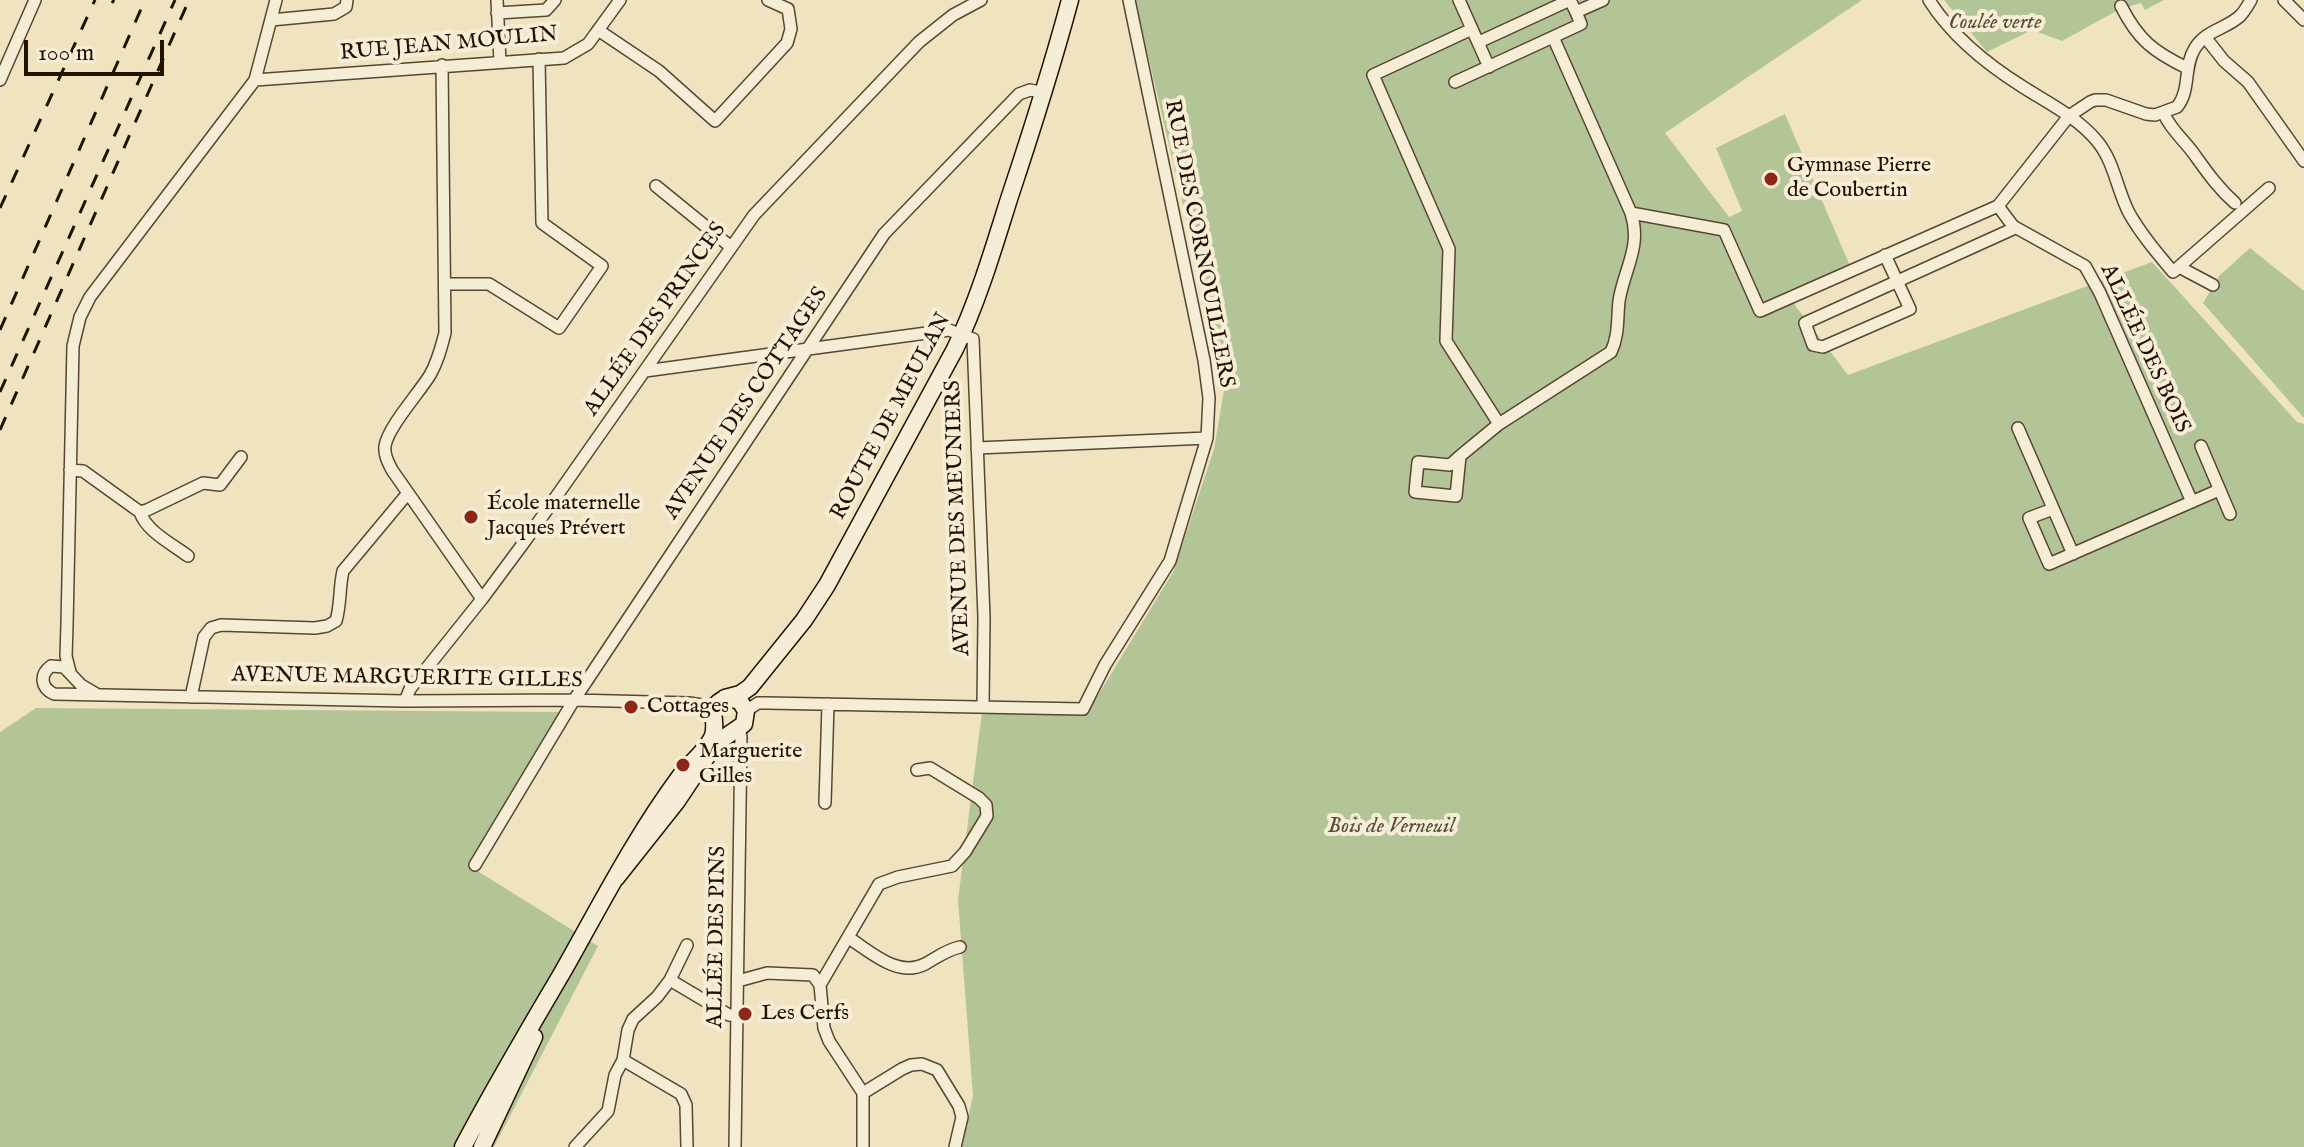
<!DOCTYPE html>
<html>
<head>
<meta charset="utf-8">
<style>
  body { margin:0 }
  #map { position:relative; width:2304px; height:1147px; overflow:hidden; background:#f0e4c0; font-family:"IM FELL English",serif }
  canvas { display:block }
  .scale { position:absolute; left:24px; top:40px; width:140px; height:36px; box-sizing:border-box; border:4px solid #251002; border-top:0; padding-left:10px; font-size:24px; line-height:28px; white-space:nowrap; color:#251002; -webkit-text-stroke:6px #f5edd6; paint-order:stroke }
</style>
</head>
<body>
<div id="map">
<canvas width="2304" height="1147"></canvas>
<div class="scale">100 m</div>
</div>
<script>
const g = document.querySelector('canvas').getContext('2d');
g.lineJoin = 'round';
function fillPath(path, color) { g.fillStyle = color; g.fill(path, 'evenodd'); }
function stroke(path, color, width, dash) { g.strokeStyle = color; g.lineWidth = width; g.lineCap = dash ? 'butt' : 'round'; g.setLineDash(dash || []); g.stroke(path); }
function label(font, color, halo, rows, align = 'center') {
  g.font = font + ' "IM FELL English",serif'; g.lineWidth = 8; g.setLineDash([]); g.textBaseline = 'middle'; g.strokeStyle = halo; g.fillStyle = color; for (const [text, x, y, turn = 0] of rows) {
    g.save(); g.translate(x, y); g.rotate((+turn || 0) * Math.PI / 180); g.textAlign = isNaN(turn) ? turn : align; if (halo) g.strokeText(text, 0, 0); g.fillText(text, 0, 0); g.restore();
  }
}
fillPath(new Path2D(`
  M1135 0H1862L1665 133 1729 217 1742 211 1716 148 1785 114 1850 266 1785 292 1848 375 2152 262 2297 422 2304 424V1147H961L973 1096 958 900 982 712 1086 715 1173 572 1214 449 1225 384Z
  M1944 0H2164L2145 10 2141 3 2120 9 2062 41 2032 30 1987 52Z
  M2250 248 2304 291V418L2203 303 2219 276Z
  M36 708 565 712 471 867 598 946 494 1147H0V732Z`), '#b3c597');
const minor = new Path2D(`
  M497 0 500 62
  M1459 0 1489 67
  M1929 0C1951 35 1988 65 2023 87 2048 103 2077 117 2097 141 2114 161 2117 190 2129 213 2141 234 2157 253 2173 272L2269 188
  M2284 0 2304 20
  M2121 6C2138 40 2154 52 2187 68
  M497 13 546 10 555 0
  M271 20 334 14 346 7 347 0
  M1472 29 1373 75 1449 249 1446 341 1499 424
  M598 30 659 71 715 121 787 43 791 29 788 9 768 0
  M1553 37 1581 24 1576 12
  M2205 37 2224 61 2248 82 2304 161
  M1479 42 1570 0 1576 12 1603 0
  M442 65 445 333C441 348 438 361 430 375 419 393 388 427 385 446 384 455 388 462 392 470L482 599
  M0 80 35 0
  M255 80 564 58 588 44 620 0
  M1455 82 1553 37 1631 213C1642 247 1624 269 1619 301 1617 320 1619 335 1611 352L1499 424 1460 456 1456 496 1415 492 1418 462 1450 465 1460 456
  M2164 114C2171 130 2184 140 2194 154 2207 172 2218 188 2235 203
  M656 186 731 247
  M1998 206 2013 226 2085 266 2100 293 2192 502
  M1631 213 1724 230 1760 311 1998 206 2069 116 2090 102 2095 100H2106L2146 114 2155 115 2177 107C2191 90 2183 67 2195 48 2206 30 2226 29 2240 16 2245 11 2248 5 2251 0
  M1885 255 1910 309 1823 347 1813 345 1805 323 2015 228
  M2179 267 2213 285
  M446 284H489L559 328 602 266 542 223 539 59
  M645 371 949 330 973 339 984 617 983 707
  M2018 428 2073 554
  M2201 446 2230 514
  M977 448 1207 438
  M70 470 83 471 140 512 147 510 203 483 220 485 241 457
  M2053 509 2029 518 2049 564 2219 490
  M140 512C146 531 172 544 188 556
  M70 672 66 656 67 625 73 346 80 317 90 297 255 80 276 0
  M98 695 81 685 64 667 51 666C39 675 41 688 54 694L405 701 574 700 689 703 715 707
  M191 697 204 637 211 628 221 625 315 628 327 626 336 621C341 604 339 588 343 571L408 493
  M405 701 410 689 482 599 525 541 754 215 919 42 953 15 981 0
  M746 711 758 703H766L1083 709 1105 665 1170 561 1207 438 1209 398 1204 360 1129 0
  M825 803 828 704
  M475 865 574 700 884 234 1019 94 1030 90 1045 93
  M849 938C871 952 898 978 925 964 938 957 946 950 960 947
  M670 980 729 1015 737 1016
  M738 981 767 973 813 975 820 985 824 1028 829 1041 863 1093V1147
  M820 985 879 884 898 877 952 866 965 852 987 816 986 805 979 798 930 768 917 770
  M623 1060 681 1094 686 1105 687 1147
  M863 1093 902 1069 911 1065 922 1064 937 1070 959 1106 962 1117 955 1147
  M575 1147 608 1111 615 1075 623 1060 628 1030 633 1019 657 997 670 980 687 945
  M735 1147 741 737 739 728`);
const secondary = new Path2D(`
  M725 698 740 694 750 687 804 620 827 585 955 349C978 301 993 250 1009 199 1031 133 1052 67 1070 0
  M463 1147C494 1088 528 1031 562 973 600 906 635 837 681 775 690 763 705 752 712 738 720 722 703 706 727 698L740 701 746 711 744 724 715 744 677 801 616 878
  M482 1147 534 1037`);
stroke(minor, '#584532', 14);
stroke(secondary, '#251002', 19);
stroke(minor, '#f5edd6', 11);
stroke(secondary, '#f5edd6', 16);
stroke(new Path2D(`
  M112 3 114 0
  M0 208 95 0
  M0 330 145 0
  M0 392 175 0
  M0 430 189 0`), '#251002', 3, [14, 14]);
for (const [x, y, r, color] of [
  [1771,179,8,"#8f2418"],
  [471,517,8,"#8f2418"],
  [631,707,8,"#8f2418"],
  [683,765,8,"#8f2418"],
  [745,1014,8,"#8f2418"]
]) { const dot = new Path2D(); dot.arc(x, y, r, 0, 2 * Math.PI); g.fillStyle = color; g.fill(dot); stroke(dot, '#f5edd6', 3); }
label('italic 22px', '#574f36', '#f5edd6', [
  ["Coulée verte",1995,23],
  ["Bois de Verneuil",1391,827]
]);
label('22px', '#251002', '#f5edd6', [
  ["RUE JEAN MOULIN",449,45,-5],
  ["RUE DES CORNOUILLERS",1198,244,79],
  ["ALLÉE DES PRINCES",656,320,-55],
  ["ALLÉE DES BOIS",2144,349,65],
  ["AVENUE DES COTTAGES",747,404,-56],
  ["ROUTE DE MEULAN",892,417,-62],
  ["AVENUE DES MEUNIERS",959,518,-92],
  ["AVENUE MARGUERITE GILLES",407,679,1],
  ["ALLÉE DES PINS",718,937,-89]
]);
label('22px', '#251002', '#f5edd6', [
  ["Gymnase Pierre",1787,166],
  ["de Coubertin",1787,191],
  ["École maternelle",487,504],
  ["Jacques Prévert",487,529],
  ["Cottages",647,707],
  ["Marguerite",699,752],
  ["Gilles",699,777],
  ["Les Cerfs",761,1014]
], 'left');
</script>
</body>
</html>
